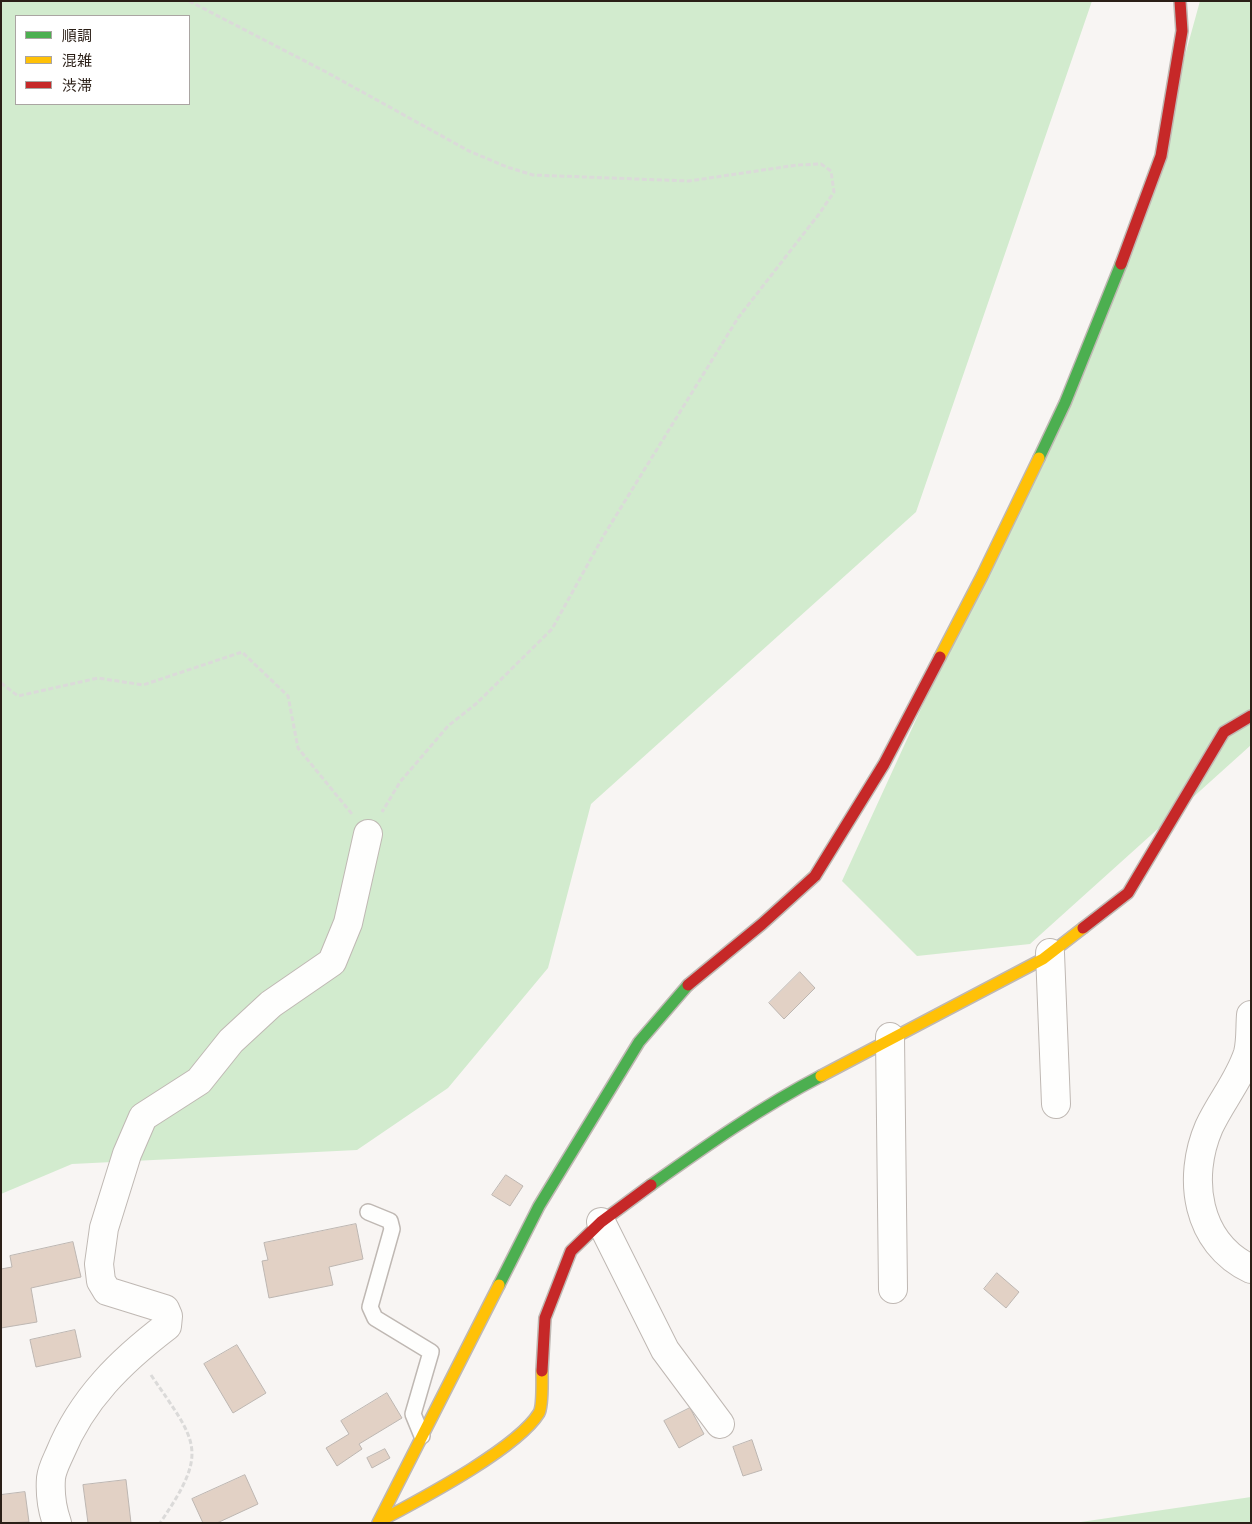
<!DOCTYPE html>
<html>
<head>
<meta charset="utf-8">
<style>
  body { margin:0 }
  #map { position:relative; width:1252px; height:1524px; overflow:hidden; background:#f8f5f3; font-family:Figtree,"Noto Sans JP",sans-serif }
  canvas { display:block }
  .frame { position:absolute; inset:0; border:2px solid #2b1f17; pointer-events:none }
  .legend { position:absolute; left:15px; top:15px; width:175px; height:90px; box-sizing:border-box; background:#fff; border:1px solid #aaa5a2; margin:0; padding:6px 9px; list-style:none; font-size:15px; color:#2b1f17 }
  .legend li { display:flex; align-items:center; gap:10px; height:25px }
  .legend b { width:25px; border:1px solid #aaa5a2 }
</style>
</head>
<body>
<div id="map">
<canvas width="1252" height="1524"></canvas>
<div class="frame"></div>
<ul class="legend">
<li><b style="height:6px;background:#4caf50"></b>順調</li>
<li><b style="height:6px;background:#ffc107"></b>混雑</li>
<li><b style="height:6px;background:#c62828"></b>渋滞</li>
</ul>
</div>
<script>
const g = document.querySelector('canvas').getContext('2d');
g.lineJoin = 'round';
function fillPath(path, color) { g.fillStyle = color; g.fill(path, 'evenodd'); }
function stroke(path, color, width, dash) { g.strokeStyle = color; g.lineWidth = width; g.lineCap = dash ? 'butt' : 'round'; g.setLineDash(dash || []); g.stroke(path); }
fillPath(new Path2D(`
  M1 1H1092L916 512 591 804 548 968 448 1088 357 1150 72 1164 1 1194ZM16 16H189V104H16Z
  M1200 1H1251V745L1030 944 917 956 842 881 1131 251Z
  M1251 1497V1523H1074Z`), '#d2ebce');
const building = new Path2D(`
  M800 972 815 988 784 1019 769 1003Z
  M506 1175 523 1186 510 1206 492 1195Z
  M356 1224 363 1259 329 1267 333 1285 269 1298 262 1261 268 1260 264 1243Z
  M73 1242 81 1277 31 1288 37 1322 1 1328V1269L12 1267 10 1256Z
  M997 1273 1019 1292 1006 1308 984 1289Z
  M75 1330 81 1357 36 1367 30 1340Z
  M237 1345 266 1393 233 1413 204 1364Z
  M387 1393 402 1418 359 1444 362 1449 337 1466 326 1448 349 1434 341 1421Z
  M690 1408 704 1434 679 1448 664 1421Z
  M752 1440 762 1470 743 1476 733 1447Z
  M385 1449 390 1458 372 1468 367 1458Z
  M245 1475 258 1504 217 1523H203L192 1499Z
  M126 1480 131 1523H88L83 1485Z
  M25 1492 29 1522 1 1523V1495Z`);
fillPath(building, '#e2d1c5');
stroke(building, '#bdb6b1', 1);
const lane = new Path2D(`
  M368 1212 390 1221 392 1229 370 1307 375 1318 431 1352 413 1414 422 1436`);
const street = new Path2D(`
  M1050 953 1056 1104
  M1251 1015C1250 1027 1251 1041 1248 1053 1239 1081 1221 1101 1209 1127 1187 1178 1196 1243 1251 1269
  M890 1037 893 1289
  M601 1222 665 1350 720 1424
  M57 1523C52 1509 50 1492 51 1478 52 1469 57 1460 60 1453 82 1399 121 1361 167 1326L168 1316 165 1309 107 1291 101 1281 99 1264 104 1228 127 1154 143 1117 199 1081 231 1041 271 1004 332 962 348 923 368 834`);
const fast = new Path2D(`
  M1039 458 1065 403 1121 264
  M651 1185C706 1146 761 1107 821 1076
  M499 1285 539 1206 639 1042 688 985`);
const slow = new Path2D(`
  M940 657 982 576 1039 458
  M821 1076 1043 959 1083 928
  M380 1521C419 1500 517 1449 539 1413 543 1406 542 1380 542 1371
  M378 1523 499 1285`);
const jam = new Path2D(`
  M1121 264 1161 156 1182 31 1180 1
  M1083 928 1128 893 1224 732 1251 716
  M688 985 762 924 815 876 884 764 940 657
  M542 1371 545 1318 571 1251 601 1222 651 1185`);
stroke(lane, '#bfb8b3', 18);
stroke(street, '#bfb8b3', 30);
stroke(fast, '#bfb8b3', 14);
stroke(slow, '#bfb8b3', 14);
stroke(jam, '#bfb8b3', 14);
stroke(new Path2D(`
  M189 1 328 73 469 151 507 167 533 175 689 181 797 165 821 164 831 171 834 192 819 214 738 318 604 535 552 629 477 703 448 726 400 782 382 812
  M1 683 18 696 98 678 143 685 242 652 288 696 298 748 352 814
  M151 1375C197 1443 210 1450 160 1523`), '#dbdad9', 3, [5, 2.5]);
stroke(lane, '#fefefd', 15);
stroke(street, '#fefefd', 28);
stroke(fast, '#4caf50', 11);
stroke(slow, '#ffc107', 11);
stroke(jam, '#c62828', 11);
</script>
</body>
</html>
